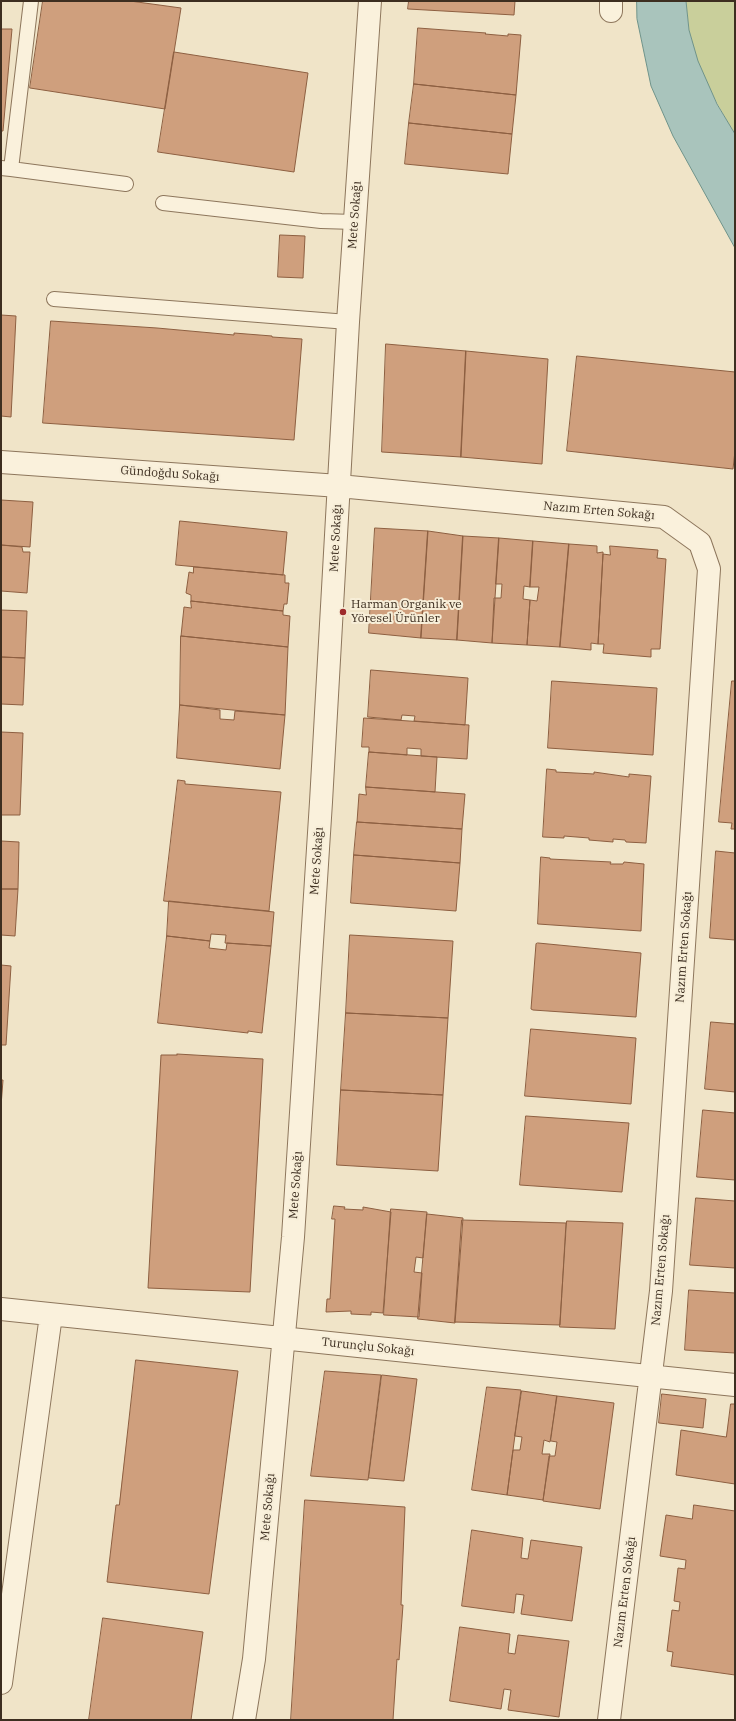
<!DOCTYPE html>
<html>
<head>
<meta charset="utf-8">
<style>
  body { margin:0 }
  #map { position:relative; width:736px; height:1721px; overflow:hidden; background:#f0e4c8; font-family:"IBM Plex Serif",serif }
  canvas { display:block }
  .frame { position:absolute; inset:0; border:2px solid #3d2e20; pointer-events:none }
</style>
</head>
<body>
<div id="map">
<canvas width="736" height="1721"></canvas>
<div class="frame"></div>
</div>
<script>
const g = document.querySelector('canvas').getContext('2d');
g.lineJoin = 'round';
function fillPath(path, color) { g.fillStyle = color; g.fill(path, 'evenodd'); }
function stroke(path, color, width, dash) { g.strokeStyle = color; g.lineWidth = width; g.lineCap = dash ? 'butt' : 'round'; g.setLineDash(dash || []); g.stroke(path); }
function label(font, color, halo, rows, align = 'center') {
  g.font = font + ' "IBM Plex Serif",serif'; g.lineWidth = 4; g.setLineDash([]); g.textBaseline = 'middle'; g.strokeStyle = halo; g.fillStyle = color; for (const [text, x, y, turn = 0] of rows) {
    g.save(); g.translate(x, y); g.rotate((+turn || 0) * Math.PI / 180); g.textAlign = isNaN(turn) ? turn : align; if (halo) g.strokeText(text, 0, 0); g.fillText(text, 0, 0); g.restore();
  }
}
fillPath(new Path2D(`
  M686 1H735V134C716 102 695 66 689 29 688 20 687 10 686 1Z`), '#c9cf9b');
const water = new Path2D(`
  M637 1H686L689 30 698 61 717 104 735 134V248L673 136 651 86 637 19Z`);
fillPath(water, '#a9c4bc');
stroke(water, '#6f938a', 1);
const building = new Path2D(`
  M43 1H130L181 8 165 109 30 88Z
  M409 1H515L514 15 408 9Z
  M418 28 486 33 485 34 508 36V34L521 35 516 95 414 84Z
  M1 29H12L3 131H1Z
  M174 52 308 73 294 172 158 152Z
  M414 84 516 95 512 134 409 123Z
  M409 123 512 134 508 174 405 164Z
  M280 235 305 236 303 278 278 277Z
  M1 315 16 316 11 417 1 416Z
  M51 321 157 328 234 335V333L272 336V337L302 339 294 440 43 423Z
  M386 344 466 351 461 457 382 452Z
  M466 351 548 359 542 464 461 457Z
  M577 356 735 372V451L733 469 567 451Z
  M1 500 33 502 30 547 1 545Z
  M180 521 287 532 283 575 176 565Z
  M375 528 428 531 421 638 369 633Z
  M428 531 463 536 457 640 421 638Z
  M463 536 499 538 492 643 457 640Z
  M499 538 533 541 530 587 524 586 523 599 530 600 527 645 492 643 494 598H501L502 584H496Z
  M533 541 569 544 560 647 527 645 530 600 537 601 539 587H530Z
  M569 544 597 546V553L603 552V554L598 644 591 643V650L560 647Z
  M1 545 22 547 23 552H30L27 593 1 591Z
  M610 546 658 550 657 558 666 559 660 649H651V657L603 653 604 644H598L603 554 610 555Z
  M194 567 285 575V583H289L287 604H284L283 611 191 601V595L186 593 189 572 193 573Z
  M191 601 283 611V615L290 616 288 647 181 636 184 607 191 608Z
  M1 610 27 611 25 658 1 657Z
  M181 636 288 647 285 715 180 705Z
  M1 657 25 658 23 705 1 704Z
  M371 670 468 678 465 725 414 721 415 716 402 715 401 720 368 717Z
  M552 681 657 688 653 755 548 748Z
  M732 681H735V829H731L732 823 719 822Z
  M180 705 220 710V719L234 720 235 711 285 715 280 769 177 758Z
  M364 718 469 725 467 759 421 756V749L407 748V755L369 752V747H362Z
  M1 732 23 733 20 815H1Z
  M369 752 437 757 435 792 366 787Z
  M547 769 556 770V772L594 774V772L629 777V774L651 776 646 843 626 842 625 840 613 839V842L589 840V838L564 836V838L543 837Z
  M178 780 185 781V784L281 792 269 911 164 901Z
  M366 787 465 794 462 829 357 822 359 794 366 795Z
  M357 822 462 829 460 863 354 855Z
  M1 841 19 842 18 889H1Z
  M716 851 735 853V940L710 938Z
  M354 855 460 863 456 911 351 903Z
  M541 857 550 858V859L611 862 610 864H623L624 862 644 864 641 931 538 924Z
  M1 889H18L15 936 1 935Z
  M169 901 274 912 271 946 225 943 226 935 211 934 210 941 167 936Z
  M350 935 453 941 448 1018 346 1013Z
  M167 936 210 941 209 948 226 950 227 943 271 946 262 1033 248 1031V1033L158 1023Z
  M538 943 641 953 636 1017 533 1010 531 1009 536 944Z
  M1 965 11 966 6 1045H1Z
  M346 1013 448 1018 443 1095 341 1090Z
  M711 1022 735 1024V1092L705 1089Z
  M531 1029 636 1038 631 1104 525 1096Z
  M177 1054 263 1059 250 1292 148 1288 161 1055H177Z
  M1 1080H3L1 1106Z
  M341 1090 443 1095 438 1171 337 1165Z
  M703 1110 735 1113V1180L697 1177Z
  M526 1116 629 1123 622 1192 520 1185Z
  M696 1198 735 1201V1268L690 1265Z
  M334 1206 345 1207 344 1209 363 1210V1207L391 1212 383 1313 371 1312V1315L351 1314V1311L326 1312 327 1299H330L335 1219H332Z
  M391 1209 427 1212 423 1258 416 1257 414 1272 422 1273 419 1317 384 1315Z
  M427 1214 463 1218 455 1323 418 1319Z
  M462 1220 566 1223 560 1325 455 1322Z
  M567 1221 623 1223 615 1329 560 1327Z
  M689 1290 735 1293V1353L685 1350Z
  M136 1360 238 1371 209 1594 107 1582 116 1505H119Z
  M325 1371 381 1375 368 1480 311 1476Z
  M382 1375 417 1379 404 1481 369 1478Z
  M487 1387 521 1390 507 1495 472 1490Z
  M522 1391 557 1396 550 1442 544 1440 542 1454H550L543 1500 507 1495 513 1450H520L522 1437 515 1436Z
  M662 1394 706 1399 703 1428 659 1423Z
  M557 1396 614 1403 600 1509 543 1501 549 1456H555L557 1442 551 1441Z
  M731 1404H735V1484L676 1475 681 1430 726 1437Z
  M305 1500 405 1507 401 1605H403L399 1660 397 1659 393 1720H291Z
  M694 1505 735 1511V1675L671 1666 673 1652 667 1651 672 1610 679 1611 680 1602 674 1601 678 1568 685 1569 686 1560 660 1556 666 1515 692 1519Z
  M472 1530 523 1538 521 1558 528 1559 531 1540 582 1547 572 1621 521 1614 524 1595 516 1594 514 1613 462 1606Z
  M103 1618 203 1632 191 1720H89Z
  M460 1627 510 1634 508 1653 515 1654 518 1635 569 1641 559 1717 508 1710 511 1690 504 1689 501 1709 450 1701Z`);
fillPath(building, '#cf9f7d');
stroke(building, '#8d5f41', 1);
const service = new Path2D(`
  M1 168 11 169 31 1
  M11 169 126 184
  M163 203 321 221 355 222
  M54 299 348 322`);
const minor = new Path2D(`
  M611 1V11
  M1 462 339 486 664 517 700 543 709 569 661 1291 609 1720
  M1 1309 735 1385
  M1 1683 51 1315
  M244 1720 254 1659 293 1237 321 802 348 322 370 1`);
stroke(service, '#8d765c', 16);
stroke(minor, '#8d765c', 24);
stroke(service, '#faf1dc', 14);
stroke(minor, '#faf1dc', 22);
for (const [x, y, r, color] of [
  [343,612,4,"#9e2a2b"]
]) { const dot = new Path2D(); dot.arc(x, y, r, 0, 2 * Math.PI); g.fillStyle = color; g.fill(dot); stroke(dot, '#f7eed8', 1.5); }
label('12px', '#3d2e20', '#f7eed8', [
  ["Mete Sokağı",355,215,-86],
  ["Gündoğdu Sokağı",170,474,4],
  ["Nazım Erten Sokağı",599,511,5],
  ["Mete Sokağı",336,538,-87],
  ["Mete Sokağı",317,861,-86],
  ["Nazım Erten Sokağı",684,947,-86],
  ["Mete Sokağı",296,1185,-86],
  ["Nazım Erten Sokağı",661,1270,-85],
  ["Turunçlu Sokağı",368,1347,6],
  ["Mete Sokağı",268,1507,-85],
  ["Nazım Erten Sokağı",625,1592,-83]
]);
label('12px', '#3d2e20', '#f7eed8', [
  ["Harman Organik ve",351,605],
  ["Yöresel Ürünler",351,619]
], 'left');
</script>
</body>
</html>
